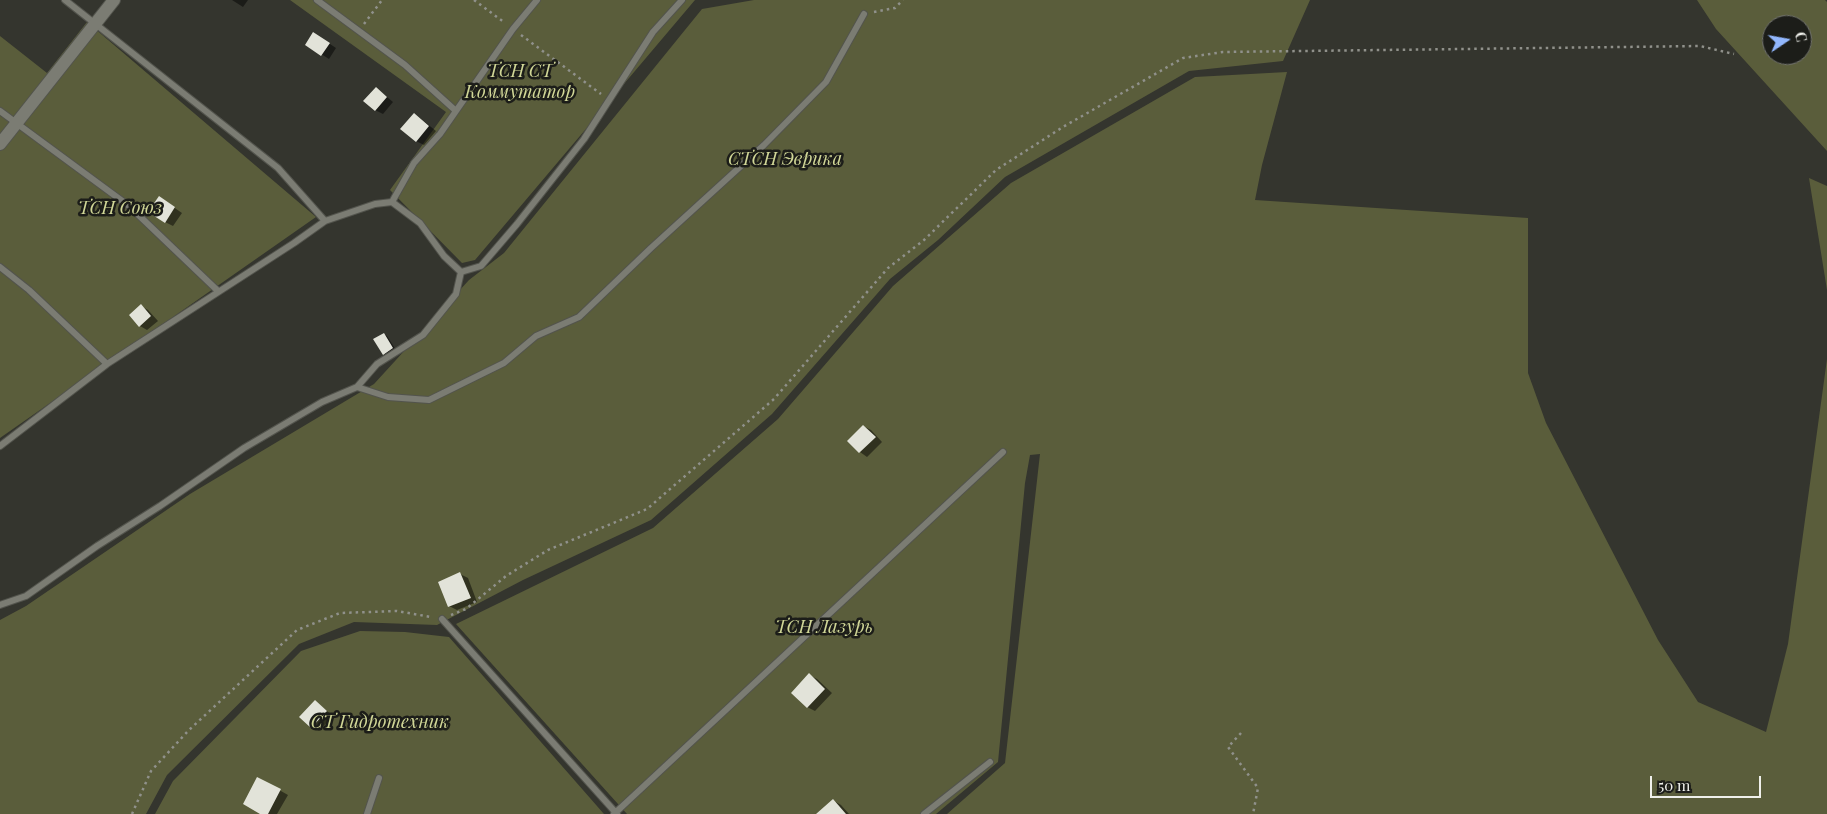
<!DOCTYPE html>
<html>
<head>
<meta charset="utf-8">
<style>
  body { margin:0 }
  #map { position:relative; width:1827px; height:814px; overflow:hidden; background:#34352e; font-family:"Playfair Display",serif }
  canvas { display:block }
  .north { position:absolute; left:1762px; top:15px; width:50px; height:50px; box-sizing:border-box; background:#1c1d19; border:1px solid #70716d; border-radius:50%; rotate:78deg; font-size:14px; font-weight:700; line-height:20px; text-align:center; color:#eff0eb }
  .north::after { content:''; display:block; margin:auto; width:18px; height:22px; background:#92b7fd; clip-path:polygon(50% 0,100% 100%,50% 72%,0 100%) }
  .scale { position:absolute; left:1650px; top:776px; width:111px; height:22px; box-sizing:border-box; border:2px solid #eff0eb; border-top:0; padding-left:6px; font-size:15px; line-height:18px; white-space:nowrap; color:#eff0eb; -webkit-text-stroke:4px #1c1d19; paint-order:stroke }
</style>
</head>
<body>
<div id="map">
<canvas width="1827" height="814"></canvas>
<div class="north">С</div>
<div class="scale">50 m</div>
</div>
<script>
const g = document.querySelector('canvas').getContext('2d');
g.lineJoin = 'round';
function fillPath(path, color) { g.fillStyle = color; g.fill(path, 'evenodd'); }
function stroke(path, color, width, dash) { g.strokeStyle = color; g.lineWidth = width; g.lineCap = dash ? 'butt' : 'round'; g.setLineDash(dash || []); g.stroke(path); }
function label(font, color, halo, rows, align = 'center') {
  g.font = font + ' "Playfair Display",serif'; g.lineWidth = 5; g.setLineDash([]); g.textBaseline = 'middle'; g.strokeStyle = halo; g.fillStyle = color; for (const [text, x, y, turn = 0] of rows) {
    g.save(); g.translate(x, y); g.rotate((+turn || 0) * Math.PI / 180); g.textAlign = isNaN(turn) ? turn : align; if (halo) g.strokeText(text, 0, 0); g.fillText(text, 0, 0); g.restore();
  }
}
fillPath(new Path2D(`
  M290 0H695L475 260 462 263 390 190 446 112Z
  M754 0H1310L1283 61 1189 71 1005 177 938 240 890 279 772 414 651 520 523 580 437 625 354 622 299 644 167 775 146 814H0V620L26 606 190 494 374 384 469 280 504 253 702 9Z
  M1697 0H1825L1827 2V151L1716 29ZM1772 25H1802V55H1772Z
  M87 22 316 217 0 438V36L47 73Z
  M1287 72 1262 165 1255 200 1528 218V373L1546 423 1658 640 1698 702 1766 732 1788 644 1827 359V814H947L1005 763 1040 454 1030 455 1025 483 998 762 936 814H627L456 624 653 528 778 419 893 286 1011 183 1195 77Z
  M1809 178 1827 186V290Z
  M360 631 405 632 449 637 604 814H155L173 781 301 651Z`), '#5a5d3b');
fillPath(new Path2D(`
  M232 0H248L243 7Z
  M321 38 336 48 329 59 307 45Z
  M376 88 393 102 383 114 375 110Z
  M415 114 436 131 424 145 416 141Z
  M166 202 182 213 173 226 165 222Z
  M141 306 148 310 158 321 147 330 140 326Z
  M384 334 387 336 396 350 387 355 383 354Z
  M863 426 871 430 882 442 867 457 860 452 848 441Z
  M460 574 468 578 477 602 457 610 449 606Z
  M809 675 817 679 832 693 815 711 807 707Z
  M316 702 333 716 319 731 312 727Z
  M258 778 288 795 277 814H262Z
  M834 801 841 805 849 814H818Z`), '#0007');
fillPath(new Path2D(`
  M313 32 330 43 321 56 305 45Z
  M376 87 387 97 375 111 363 101Z
  M414 113 429 126 416 142 400 129Z
  M159 196 175 207 165 223 148 212Z
  M141 304 151 316 139 327 129 315Z
  M384 333 393 348 383 355 373 339Z
  M863 425 876 437 859 453 847 441Z
  M460 572 471 598 448 607 438 582Z
  M809 673 825 689 807 708 791 693Z
  M315 700 327 711 311 728 299 717Z
  M257 777 281 789 268 814H260L243 804Z
  M833 799 846 814H816Z`), '#e2e3d9');
const lane = new Path2D(`
  M65 0 278 168 325 221
  M317 0 405 65 456 111 440 134 414 163 392 202
  M0 111 129 206 218 291
  M456 111 513 29 537 0
  M0 267 29 290 107 364
  M357 387 388 397 429 400 504 363 536 336 579 317 651 248 764 145 826 82 864 14
  M0 446 107 364 294 243 325 221 375 204 392 202 420 223 444 256 461 272 481 266 517 224 584 139 653 32 682 0
  M0 605 26 596 97 546 160 506 244 448 322 402 357 387 377 364 423 335 456 294 461 272
  M442 619 617 814
  M367 814 379 778
  M614 814 1003 452
  M924 814 990 762`);
const street = new Path2D(`
  M0 144 114 0`);
stroke(lane, '#53544d', 8);
stroke(street, '#53544d', 14);
stroke(new Path2D(`
  M474 0 505 23
  M874 12 895 8 903 0
  M364 24 382 0
  M521 35 601 94
  M451 615 466 609 506 576 548 550 647 509 774 399 888 268 924 240 996 170 1063 127 1183 58 1223 52 1700 46 1734 54
  M1241 733 1228 747 1258 788 1253 814
  M132 814 151 771 189 730 297 630 340 613 397 611 431 617`), '#90918b', 2.5, [2.5, 4]);
stroke(lane, '#7b7c73', 6);
stroke(street, '#7b7c73', 12);
label('italic 18px', '#d1d797', '#1c1d19', [
  ["ТСН СТ",520,71],
  ["Коммутатор",520,92],
  ["СТСН Эврика",785,159],
  ["ТСН Союз",120,208],
  ["ТСН Лазурь",824,627],
  ["СТ Гидротехник",380,722]
]);
</script>
</body>
</html>
